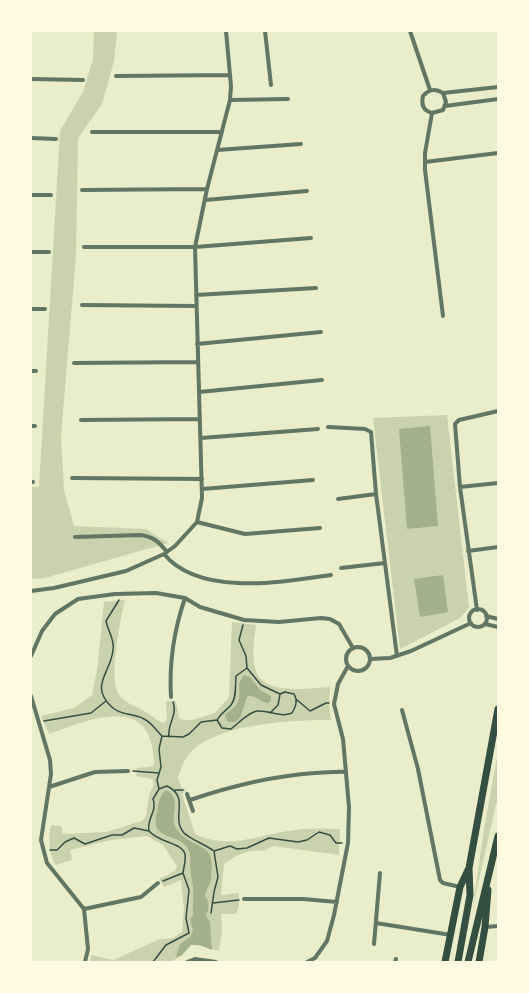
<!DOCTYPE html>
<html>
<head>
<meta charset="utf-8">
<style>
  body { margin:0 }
  #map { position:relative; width:529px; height:993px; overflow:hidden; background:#e9edc9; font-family:Arial,sans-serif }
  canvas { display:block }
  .frame { position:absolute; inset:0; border:32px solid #fefae0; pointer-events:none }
</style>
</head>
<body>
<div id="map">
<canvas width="529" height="993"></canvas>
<div class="frame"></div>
</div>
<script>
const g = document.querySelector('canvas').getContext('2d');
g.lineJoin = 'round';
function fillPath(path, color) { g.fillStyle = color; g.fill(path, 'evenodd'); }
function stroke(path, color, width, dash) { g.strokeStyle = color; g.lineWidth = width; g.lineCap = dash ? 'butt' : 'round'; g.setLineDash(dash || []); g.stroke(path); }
fillPath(new Path2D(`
  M94 31H117L114 61 102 104 78 138 76 255 61 436 64 490 74 526 146 529 168 543 45 578 31 579V487H39L60 131 83 92 93 59Z
  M447 415 469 608 460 618 400 649 373 418Z
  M125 600C120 621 109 674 118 693 124 704 137 706 146 712 154 716 154 720 164 723L167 719 166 701H176L179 718 184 720H193L215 713 229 697 232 622 256 625C254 640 251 657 256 671 265 696 310 688 330 687L329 706 331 720C293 720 206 723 185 760 182 765 180 772 178 777L181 787 187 790 182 794 195 834C228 850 255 836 288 831 305 828 323 828 340 829L339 855 273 846 264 851C250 849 236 855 224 864L221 895 239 893V906L236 914H221L222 930 219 950C209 950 201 944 191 945L182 955 171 962H90L91 955 113 960 160 939 173 938 182 932 184 909 181 880 164 887 159 879 175 871 177 866 163 845 147 836 111 840 70 850 72 860 55 865C49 852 48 839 51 825L61 826 63 834 106 832 142 821 146 816 149 795 154 784 153 779 136 776 137 768 154 766C154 692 93 718 49 734L41 716 74 708 92 695 97 670 104 602Z
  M498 752V796L473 906 484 829Z`), '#cad2ad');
fillPath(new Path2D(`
  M430 426 438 526 407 529 399 429Z
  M443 575 448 612 420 617 414 579Z
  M244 675 251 678 260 690 271 696V701L268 703C260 702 256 695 248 696 242 704 244 727 227 721L225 715C240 703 240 702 239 683Z
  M166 790C183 798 169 815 176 828 184 843 205 844 210 855 212 860 212 874 211 880 210 885 206 889 205 896 210 902 209 909 206 916L210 922 212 950 200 945H191L182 955 176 958 180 944 190 937 193 931 190 919 193 915C192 905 194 898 193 888 193 881 190 874 190 866 190 862 191 859 190 854 184 829 148 845 157 812 159 803 158 797 166 790Z`), '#a3b18a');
stroke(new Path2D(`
  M119 600 106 621C108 631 115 640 113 650 111 673 88 686 113 708 123 716 134 713 144 719 151 722 156 730 162 736
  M243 625 239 640 246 656 247 668 236 676C235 685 237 698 231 705 226 711 221 713 217 720L222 728 231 729C239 723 247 713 257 711 270 710 279 718 292 713 296 706 298 701 294 694L285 692 280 694 278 705 270 713
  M247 668 261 685 280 694
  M296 699 310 711 326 703H329
  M44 721 91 713 106 701
  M169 737C167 724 178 715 173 702
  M133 771 159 773
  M159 789 153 799C158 811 146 819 149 831 159 843 181 842 185 854 186 860 184 866 183 873L163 881
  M175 790H183
  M50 850H57L65 842 74 838 85 844 112 835H122L134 828 149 831
  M214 851 230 846 237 849 247 848 269 838 298 842 307 840 319 832 330 835 336 843H342
  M213 903 239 900
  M211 913 214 892 218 877 214 851C206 845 190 839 184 833 170 817 191 798 167 786L159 789 157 780 161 767 159 749 162 736 183 737 189 734 201 722 217 720
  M153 962 166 945 189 933 186 918 189 890 183 873`), '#344e41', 1.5);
stroke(new Path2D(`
  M265 31 271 85
  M410 31 430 90
  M116 76 230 75
  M31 79 83 80
  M443 93 446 102 443 110 432 113C424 111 421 105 423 96 429 89 435 88 443 93L498 87
  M230 100 288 99
  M445 106 498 99
  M432 113 425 153V170L443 316
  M92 132H222
  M31 138 56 139
  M217 150 301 144
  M425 162 498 153
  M82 190 207 189
  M31 195H51
  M205 200 307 191
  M84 247H195L311 238
  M31 252H49
  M196 295 316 288
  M82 305 196 306
  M31 309H45
  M197 344 321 332
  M74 363 198 362
  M31 371H36
  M199 392 322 380
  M81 420 200 419
  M31 426H35
  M328 427 365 429 371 432 376 494 397 656
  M201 438 318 429
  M72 478 202 479
  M31 482H33
  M460 487 498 483
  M202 489 313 480
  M338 499 376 494
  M197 522 245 534 320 528
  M75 537 141 535C154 537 159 542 167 552
  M468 551 498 547
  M164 554C199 597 283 582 331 575
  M341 568 385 563
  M31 591 54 588 126 571 164 554 175 546 197 522 202 498 195 247 207 189 230 100 231 86 226 31
  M469 618a9 9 0 1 1 18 0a9 9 0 1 1-18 0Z
  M477 610 460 487 455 424 459 420 498 411
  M486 616 498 619
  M485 624 498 627
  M346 659a12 12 0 1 1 24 0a12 12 0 1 1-24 0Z
  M31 656 42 631 55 614 78 599 115 594 156 593 185 598 200 607 244 620 279 622 321 618 330 619 339 624 353 648
  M370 659 390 658 411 651 471 623
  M31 696 50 760 51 774 41 840 47 863 84 909 88 949 85 962
  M171 697C169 664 174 630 185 598
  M402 710 418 769 440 880 443 883 460 887
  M49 787 95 772 128 771
  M187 794 193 811
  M190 800C231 786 272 776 315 773 325 773 336 771 346 772
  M244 899H303L337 902
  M84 909 141 897 158 883
  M376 923 451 935
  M485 927 498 926
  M374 944 380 873
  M187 962 195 959 216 962
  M307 962 315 958 327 941 334 915 348 843 349 807 343 739 334 704 338 684 348 666
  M395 962 396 959`), '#617663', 4);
stroke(new Path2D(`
  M445 962 460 887 468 870
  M458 962 470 895 469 868 498 709
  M468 962 498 836
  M479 962 485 927 488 890`), '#344e41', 7);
</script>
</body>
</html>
